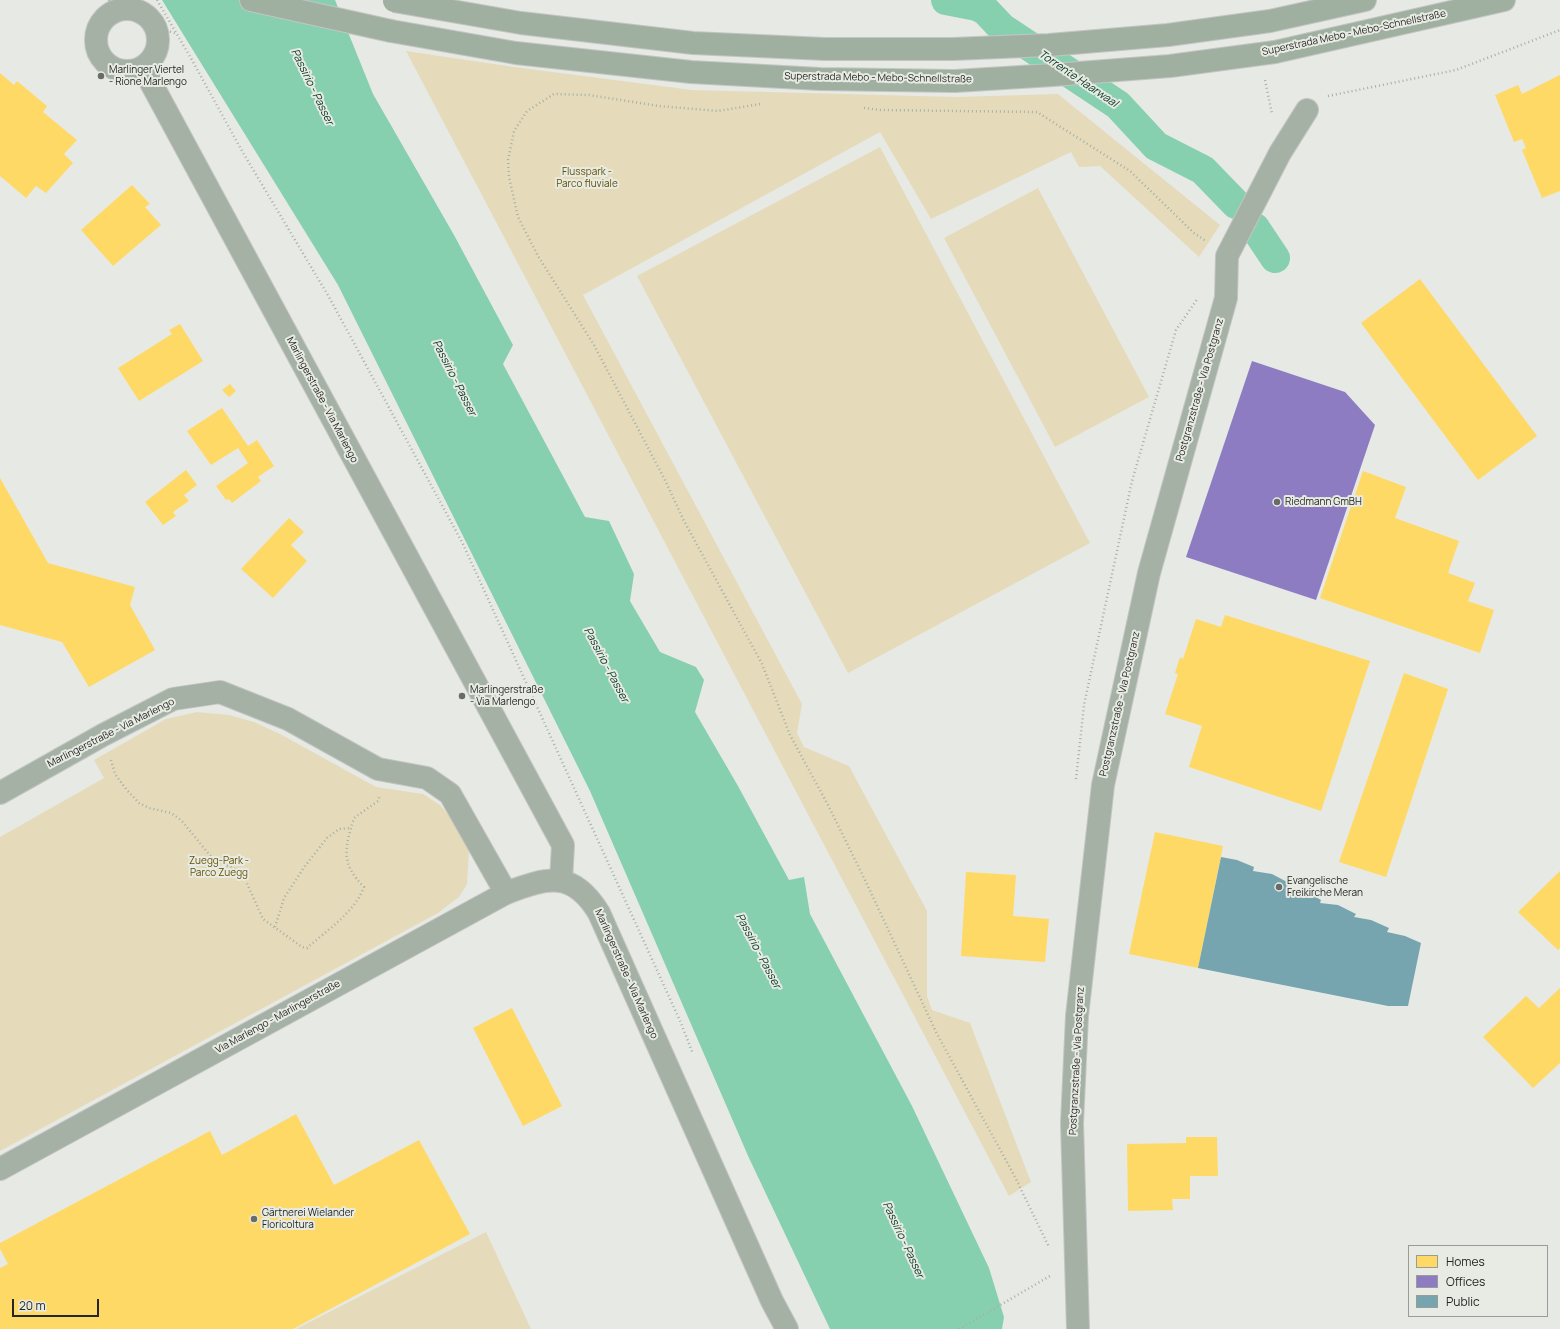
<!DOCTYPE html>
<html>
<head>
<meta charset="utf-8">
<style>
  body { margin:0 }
  #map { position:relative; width:1560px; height:1329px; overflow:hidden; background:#e7e9e5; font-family:Manrope,sans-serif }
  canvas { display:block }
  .legend { position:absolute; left:1408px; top:1245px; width:140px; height:72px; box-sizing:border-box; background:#e7ebe3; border:1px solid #9a9d97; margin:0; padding:5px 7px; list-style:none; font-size:12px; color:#262724 }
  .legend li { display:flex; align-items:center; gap:8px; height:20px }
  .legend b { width:20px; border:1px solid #9a9d97 }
  .scale { position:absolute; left:12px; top:1299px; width:87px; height:18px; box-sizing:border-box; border:2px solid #262724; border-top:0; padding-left:5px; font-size:12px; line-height:14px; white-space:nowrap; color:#262724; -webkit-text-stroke:3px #e7ebe3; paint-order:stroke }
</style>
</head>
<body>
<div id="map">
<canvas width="1560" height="1329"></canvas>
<ul class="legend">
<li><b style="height:11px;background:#ffd966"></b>Homes</li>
<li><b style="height:11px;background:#8e7cc3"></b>Offices</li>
<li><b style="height:11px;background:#76a5af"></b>Public</li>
</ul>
<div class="scale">20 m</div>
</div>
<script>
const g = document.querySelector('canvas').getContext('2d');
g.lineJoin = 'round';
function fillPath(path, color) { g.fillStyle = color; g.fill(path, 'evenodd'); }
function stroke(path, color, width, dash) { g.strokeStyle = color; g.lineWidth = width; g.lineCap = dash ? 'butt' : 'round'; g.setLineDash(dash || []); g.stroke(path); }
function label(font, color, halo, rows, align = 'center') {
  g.font = font + ' Manrope,sans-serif'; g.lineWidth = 4; g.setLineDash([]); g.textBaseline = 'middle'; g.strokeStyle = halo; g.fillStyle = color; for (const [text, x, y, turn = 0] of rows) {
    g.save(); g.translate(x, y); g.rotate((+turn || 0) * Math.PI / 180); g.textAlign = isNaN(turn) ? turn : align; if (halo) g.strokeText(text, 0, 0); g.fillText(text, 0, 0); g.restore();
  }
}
fillPath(new Path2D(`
  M406 51 514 67 692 90 957 97 1058 94 1220 225 1199 257 1100 166 1079 167 1071 152 931 219 880 132 583 295 802 704 797 733 804 747 849 766 927 911V996L932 1010 970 1023 1031 1182 1009 1196Z
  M880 147 1090 543 848 673 637 276Z
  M1038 188 1149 397 1055 447 944 238Z
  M197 712 229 715 254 722 282 735 376 787 423 794 440 805 452 819 469 850 467 884 459 897 438 913 0 1151V837L104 778 94 760 166 719Z
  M486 1232 531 1329H296Z`), '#e5dbba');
fillPath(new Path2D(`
  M162 0H335L373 94 454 235 513 345 503 364 585 517 609 521 634 574 630 601 660 652 696 667 704 680 695 712 738 786 789 880 804 877 810 914 912 1106 989 1268 1004 1317 1002 1329H830L749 1158 590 791 338 285Z`), '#87d0af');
fillPath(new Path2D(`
  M0 73 14 85 17 81 47 106 43 112 77 140 64 154 73 163 46 193 36 186 26 198 0 176Z
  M1560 75V191L1542 198 1522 150 1526 148 1522 139 1514 142 1495 95 1518 85 1522 94Z
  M132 185 150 204 145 207 161 225 113 266 81 230Z
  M1420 279 1537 436 1478 480 1361 323Z
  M180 324 203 361 139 401 118 368 172 334 169 330Z
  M230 384 236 391 229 397 222 390Z
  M222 408 248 446 257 440 274 466 258 477 261 481 232 503 229 499 226 500 216 486 248 463 238 448 211 465 187 431Z
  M186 470 197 485 184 495 189 501 173 512 176 516 163 525 145 502Z
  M1363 471 1406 487 1395 518 1459 541 1448 573 1475 583 1468 601 1494 610 1480 653 1320 598Z
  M0 478 48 563 135 587 130 605 155 650 89 687 62 642 0 625Z
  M289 518 304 532 291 545 307 561 273 598 241 569Z
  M1225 615 1370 661 1321 811 1189 767 1202 726 1165 714 1178 674 1175 673 1180 657 1183 659 1196 619 1221 627Z
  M1404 673 1448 689 1386 877 1339 862Z
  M1155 832 1223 846 1198 968 1129 954Z
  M1560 871V948L1558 950 1518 912Z
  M966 872 1016 875 1013 916 1049 919 1045 962 961 956Z
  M1560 988V1063L1533 1088 1483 1037 1526 996 1539 1008Z
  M512 1008 562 1106 523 1126 473 1028Z
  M296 1114 334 1185 419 1140 470 1234 293 1329H0V1268L8 1264 0 1249V1243L210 1131 222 1155Z
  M1186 1137H1217L1218 1176H1190V1199H1172L1173 1210 1128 1211 1127 1144 1186 1143Z`), '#ffd966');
fillPath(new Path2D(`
  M1252 361 1345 392 1375 425 1316 600 1186 557Z`), '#8e7cc3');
fillPath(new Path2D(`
  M1221 857 1237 860 1254 867 1253 871 1272 874 1289 883 1288 887 1305 891 1321 900 1320 903 1338 905 1356 914 1354 917 1371 920 1389 928 1387 932 1405 936 1421 943 1408 1006H1388L1198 968Z`), '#76a5af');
stroke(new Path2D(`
  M946 0 977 6 985 10 1002 28 1118 105 1156 146 1203 170 1236 204
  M1255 228 1275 258`), '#87d0af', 30);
const minor = new Path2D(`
  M96 40a31 31 0 1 1 62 0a31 31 0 1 1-62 0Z
  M143 68 563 845 561 881
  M0 793 103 735 173 699 220 692 288 719 378 769 427 778 450 794 506 893
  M1078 1329 1072 1123 1077 1016 1103 785 1149 573 1226 298 1227 256 1280 153 1307 110`);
const tertiary = new Path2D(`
  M0 1169 506 893C548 877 573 870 599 913L772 1301 787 1329`);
const trunk = new Path2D(`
  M251 0 391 31
  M1270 21 1365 0
  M1275 52 1504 0`);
stroke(minor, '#c4c5c3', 24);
stroke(tertiary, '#c4c5c3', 24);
stroke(trunk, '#c4c5c3', 24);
stroke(new Path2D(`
  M109 0 113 11
  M157 0 192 60 242 151 329 297 463 544 681 1023 693 1054
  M155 26 177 34
  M1265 80 1272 114
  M1328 96 1456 70 1560 30
  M760 104 718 111 659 106 589 95 554 94 527 111 514 131 508 160 509 177 518 217 538 256 594 345 666 482 683 519 762 664 790 735 828 805 865 880 937 1034 1014 1175 1049 1247
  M864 108 880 110 1037 112 1130 171 1194 233 1206 241
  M111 760 115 774 126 789 139 803 149 808 171 813 181 820 213 859 237 870 244 877 263 919 302 947 307 948C326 931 355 912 364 887 340 863 345 848 354 818L378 801 380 795
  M1076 779 1084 705 1132 481 1176 330 1198 298
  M275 927 284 898 305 866 327 838 339 829 351 828
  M959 1329 1050 1276`), '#a6afa6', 2.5, [1, 3]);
stroke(minor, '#a4b1a4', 22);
stroke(tertiary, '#a4b1a4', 22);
stroke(trunk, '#a0b0a0', 22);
const trunkBridge = new Path2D(`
  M394 1 521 23 693 43 825 49H953L1049 45 1168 35 1270 21
  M391 31 516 53 691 72 820 79 955 81 1053 75 1170 66 1275 52`);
stroke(trunkBridge, '#c4c5c3', 24, []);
stroke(trunkBridge, '#a0b0a0', 22);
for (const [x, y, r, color] of [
  [101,76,4,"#6a6b68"],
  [1277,502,4,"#6a6b68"],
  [462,696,4,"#6a6b68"],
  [1279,887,4,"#6a6b68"],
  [254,1219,4,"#6a6b68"]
]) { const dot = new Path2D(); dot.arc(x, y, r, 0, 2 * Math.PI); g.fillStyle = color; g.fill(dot); stroke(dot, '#e7ebe3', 1.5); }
label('10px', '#262724', '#e7ebe3', [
  ["Superstrada Mebo - Mebo-Schnellstraße",1354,33,-12],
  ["Superstrada Mebo - Mebo-Schnellstraße",878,78,1],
  ["Postgranzstraße - Via Postgranz",1200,390,-74],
  ["Marlingerstraße - Via Marlengo",322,400,62],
  ["Postgranzstraße - Via Postgranz",1120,704,-77],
  ["Marlingerstraße - Via Marlengo",111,733,-27],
  ["Marlingerstraße - Via Marlengo",626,974,66],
  ["Via Marlengo - Marlingerstraße",278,1017,-29],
  ["Postgranzstraße - Via Postgranz",1077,1061,-87]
]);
label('10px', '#262724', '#e7ebe3', [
  ["Marlinger Viertel",109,70],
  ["- Rione Marlengo",109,82],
  ["Riedmann GmBH",1285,502],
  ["Marlingerstraße",470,690],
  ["- Via Marlengo",470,702],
  ["Evangelische",1287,881],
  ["Freikirche Meran",1287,893],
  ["Gärtnerei Wielander",262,1213],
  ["Floricoltura",262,1225]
], 'left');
label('10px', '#654f01', '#e7ebe3', [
  ["Flusspark -",587,172],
  ["Parco fluviale",587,184],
  ["Zuegg-Park -",219,861],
  ["Parco Zuegg",219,873]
]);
label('italic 11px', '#063624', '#e7ebe3', [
  ["Torrente Haarwaal",1078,79,34],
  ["Passirio - Passer",312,87,64],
  ["Passirio - Passer",454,378,63],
  ["Passirio - Passer",606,665,62],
  ["Passirio - Passer",758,951,62],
  ["Passirio - Passer",903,1240,65]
]);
</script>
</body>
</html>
